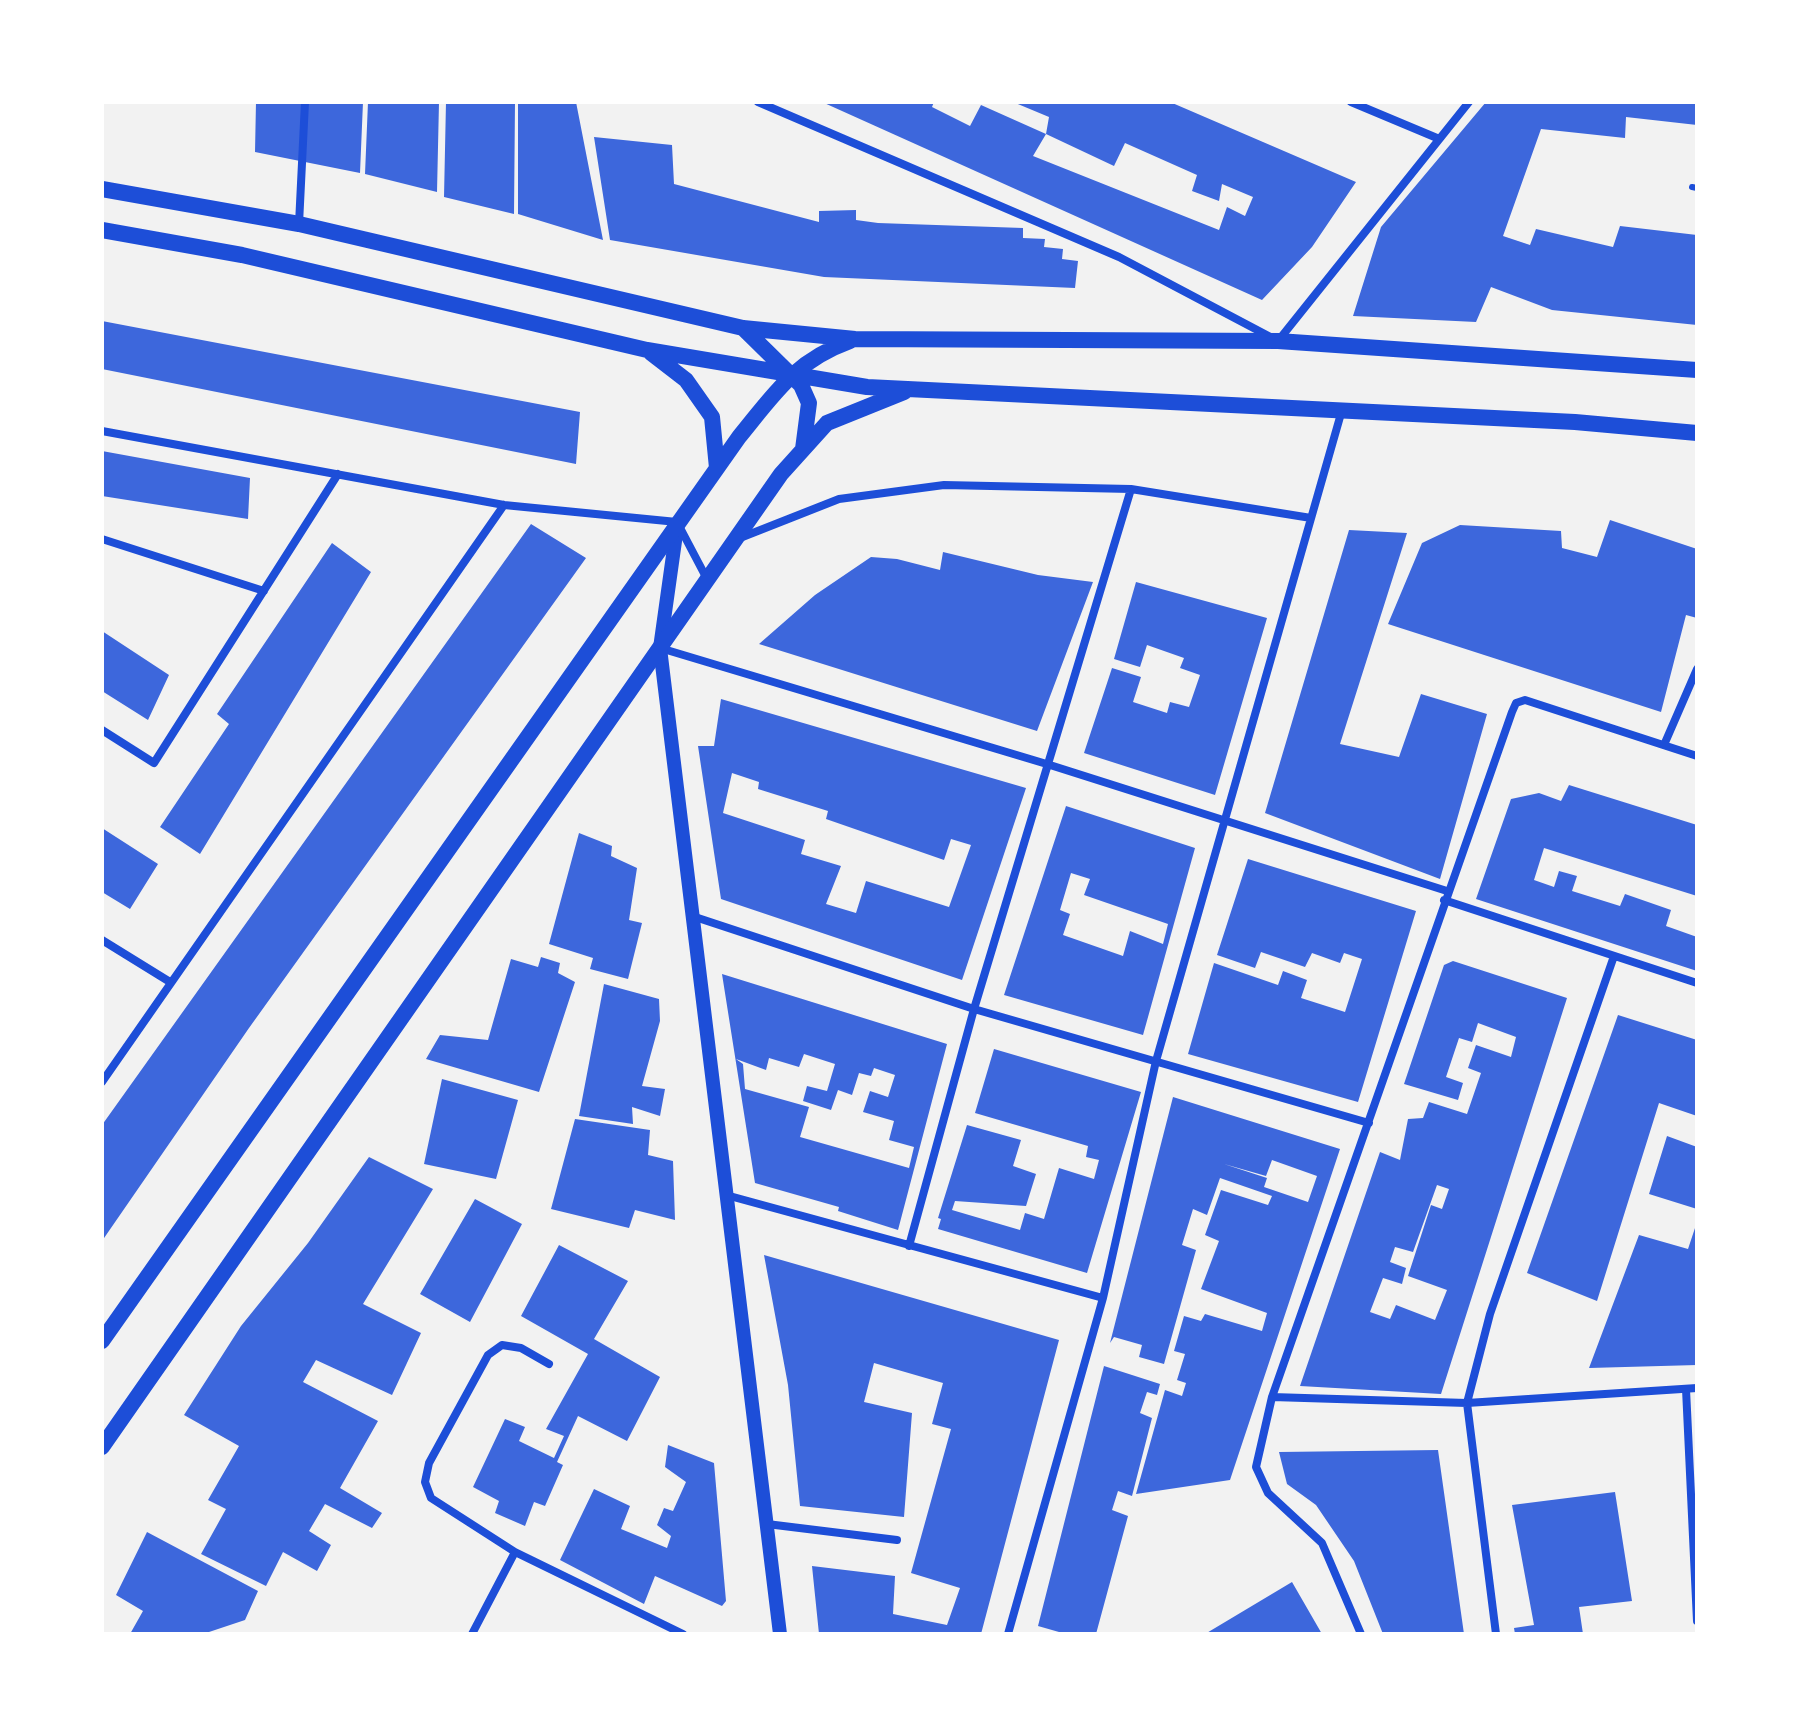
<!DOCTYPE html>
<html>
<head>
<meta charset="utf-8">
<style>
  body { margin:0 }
  #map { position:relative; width:1799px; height:1736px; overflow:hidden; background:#f2f2f2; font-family:Jost,sans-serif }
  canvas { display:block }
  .frame { position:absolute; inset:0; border:104px solid #fff; pointer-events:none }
</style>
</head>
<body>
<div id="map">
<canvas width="1799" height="1736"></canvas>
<div class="frame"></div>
</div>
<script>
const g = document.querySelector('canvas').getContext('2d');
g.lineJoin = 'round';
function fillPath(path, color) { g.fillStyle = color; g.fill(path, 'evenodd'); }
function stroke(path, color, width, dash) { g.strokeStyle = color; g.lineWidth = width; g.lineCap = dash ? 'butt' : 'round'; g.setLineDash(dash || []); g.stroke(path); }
fillPath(new Path2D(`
  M256 102H363L360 173 255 152Z
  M368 102H439L437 192 365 174Z
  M446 102H515L514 214 444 197Z
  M518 102H576L603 240 518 214Z
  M822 102H934L932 107 970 126 981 105 1046 134 1033 156 1219 230 1227 207 1245 216 1253 197 1222 184 1219 201 1192 191 1197 175 1125 143 1114 166 1046 134 1049 117 1013 102H1170L1356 182 1312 247 1262 300Z
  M1486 102H1697V125L1626 117 1625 138 1541 129 1503 236 1530 245 1536 229 1613 247 1620 226 1697 235V325L1552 310 1491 287 1476 322 1353 316 1381 227Z
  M594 137 672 145 674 184 819 222V211L856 210V220L878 223 1023 228V238L1045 239 1044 247 1063 249 1062 259 1078 261 1075 288 824 277 610 240Z
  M102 321 580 412 576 464 102 369Z
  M102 451 250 478 248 519 102 496Z
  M1610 520 1697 549V618L1686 615 1661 712 1388 624 1422 543 1460 525 1561 531 1562 548 1597 557Z
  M531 524 586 558 249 1028 102 1241V1125Z
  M1349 530 1407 533 1340 744 1399 757 1421 694 1487 714 1440 879 1265 813Z
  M332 543 371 572 200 854 160 827 229 724 217 714Z
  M943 552 1038 575 1093 582 1037 731 759 644 815 595 871 557 897 559 940 570Z
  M1136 582 1267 618 1215 795 1084 753 1112 668 1141 677 1133 702 1167 713 1170 702 1189 707 1200 675 1180 668 1184 658 1147 645 1140 667 1114 659Z
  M102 631 169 675 148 720 102 691Z
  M721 699 1026 788 962 980 721 899 698 746H714ZM732 773 759 782 758 789 828 811 826 819 944 860 951 839 971 845 949 907 866 881 856 913 826 904 841 866 801 854 805 840 723 813Z
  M1569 785 1697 825V896L1544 848 1534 880 1554 887 1559 871 1577 876 1572 891 1620 906 1625 894 1671 910 1666 926 1697 937V971L1476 899 1511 799 1539 793 1561 801Z
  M1066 806 1195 848 1143 1035 1004 995ZM1071 873 1090 879 1084 895 1168 924 1163 944 1130 931 1123 956 1063 935 1070 914 1060 910Z
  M102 828 158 864 130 909 102 892Z
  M579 833 612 846 611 856 637 868 629 920 642 923 628 979 590 969 593 958 549 944Z
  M1248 859 1416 911 1358 1102 1188 1054 1214 963 1278 985 1283 971 1307 980 1301 998 1345 1012 1362 959 1344 953 1340 963 1312 953 1305 967 1261 952 1255 968 1217 955Z
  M541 957 560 963 558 973 575 982 539 1092 426 1059 440 1035 488 1040 511 959 538 967Z
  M1453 961 1567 998 1441 1394 1300 1386 1380 1152 1400 1160 1408 1119 1423 1118 1429 1102 1467 1114 1481 1073 1468 1068 1476 1045 1511 1057 1516 1037 1478 1023 1472 1042 1459 1038 1446 1077 1463 1083 1458 1100 1404 1084 1444 965ZM1437 1185 1449 1189 1442 1209 1431 1205 1408 1276 1447 1290 1435 1320 1396 1305 1390 1319 1370 1312 1383 1278 1402 1284 1406 1268 1390 1262 1395 1247 1413 1252Z
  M722 974 947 1044 898 1230 838 1211 839 1207 755 1183ZM804 1054 835 1064 827 1091 807 1086 803 1101 831 1110 838 1090 852 1095 859 1073 871 1076 874 1068 895 1075 888 1097 870 1091 863 1112 894 1121 889 1140 914 1147 909 1168 800 1137 809 1107 745 1089 743 1064 736 1059 766 1070 769 1058 799 1067Z
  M604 984 659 999 660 1021 642 1086 665 1089 660 1116 632 1107 633 1124 579 1116Z
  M1618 1015 1697 1040V1116L1659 1103 1597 1301 1527 1273Z
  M994 1049 1141 1092 1087 1273 938 1229 941 1219 938 1218 967 1125 1021 1140 1013 1166 1036 1174 1026 1206 955 1201 952 1210 1020 1230 1025 1213 1044 1219 1059 1168 1094 1179 1099 1160 1086 1157 1088 1146 975 1113Z
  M442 1079 518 1100 496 1179 424 1164Z
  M1173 1097 1340 1149 1230 1480 1136 1494 1165 1390 1182 1396 1186 1383 1177 1380 1185 1354 1174 1351 1184 1316 1201 1321 1205 1314 1262 1331 1267 1313 1201 1289 1219 1241 1205 1235 1221 1190 1268 1205 1272 1196 1220 1178 1207 1215 1193 1209 1182 1245 1196 1250 1164 1364 1139 1357 1142 1345 1114 1337 1110 1343ZM1272 1160 1317 1176 1308 1202 1264 1187 1267 1178 1224 1164 1266 1176Z
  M575 1119 650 1130 648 1155 673 1161 675 1220 635 1210 629 1228 551 1209Z
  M1667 1136 1697 1147V1209L1649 1194Z
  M369 1157 433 1189 363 1304 421 1333 392 1395 316 1360 303 1382 378 1421 340 1488 382 1513 372 1528 325 1504 309 1531 331 1545 317 1571 283 1552 266 1586 201 1554 226 1509 208 1500 239 1446 184 1415 241 1326 308 1243Z
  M475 1199 522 1224 470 1322 420 1294Z
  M1697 1222V1365L1589 1368 1639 1235 1688 1249Z
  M559 1245 628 1281 594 1339 660 1377 627 1441 578 1416 557 1462 563 1465 545 1506 534 1502 525 1526 495 1513 499 1501 473 1487 505 1419 525 1427 519 1441 554 1458 564 1436 546 1429 588 1354 521 1316Z
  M764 1255 1059 1340 981 1634H819L812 1566 895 1576 893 1614 947 1625 960 1588 911 1573 951 1429 932 1424 943 1383 874 1363 864 1402 912 1413 904 1517 800 1506 788 1385Z
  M1104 1366 1160 1384 1157 1395 1147 1392 1140 1413 1152 1418 1132 1496 1118 1491 1112 1510 1128 1516 1096 1634H1066L1038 1626Z
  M668 1445 714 1463 726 1601 722 1606 655 1576 644 1604 560 1560 594 1489 630 1506 621 1529 667 1548 671 1536 657 1525 664 1508 673 1511 686 1482 665 1467Z
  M1438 1450 1464 1634H1383L1354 1561 1316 1505 1287 1484 1279 1452Z
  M1615 1492 1632 1601 1579 1607 1583 1634H1515L1514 1628 1534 1625 1512 1505Z
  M147 1532 258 1591 245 1620 203 1634H130L143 1611 116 1595Z
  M1292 1582 1322 1634H1205Z`), '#3d67dc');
stroke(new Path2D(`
  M1692 187 1697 188`), '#1d4ed8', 6);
stroke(new Path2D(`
  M758 102 1119 257 1278 341 1469 102
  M1351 102 1437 138
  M299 224 305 102
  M102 431 504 505 677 522 707 579
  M740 538 839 499 944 485 1131 489 1311 518
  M102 539 264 591
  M660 648 1050 765 1447 891
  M102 730 154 763 338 474
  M1664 745 1697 669
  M1444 900 1697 983
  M692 916 974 1009 1369 1123
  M102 940 170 982
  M102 1082 504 505
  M726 1195 1103 1298
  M909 1246 974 1009 1131 489
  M549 1364 521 1348 502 1345 488 1355 429 1463 425 1482 431 1498 515 1552 683 1634
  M1686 1389 1697 1621
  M1272 1397 1467 1403 1697 1388
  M767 1524 897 1540
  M472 1634 515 1552
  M1008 1634 1103 1298 1156 1061 1342 410
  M1361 1634 1322 1543 1268 1493 1256 1467 1272 1397 1512 712 1516 703 1525 700 1697 756
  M1496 1634 1467 1403 1490 1314 1614 956`), '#1d4ed8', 8);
stroke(new Path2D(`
  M677 527 660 648 780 1634`), '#1d4ed8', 14);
stroke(new Path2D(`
  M102 189 299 224 743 328 855 339 1278 341 1697 370
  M102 230 242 255 647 350 867 387 1575 422 1697 433
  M743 328 801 385 809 403 803 449
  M651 353 686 380 712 417 717 468
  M102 1341 739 437C775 393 795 361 850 341
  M102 1447 781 474 827 423 904 392`), '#1d4ed8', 16);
</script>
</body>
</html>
